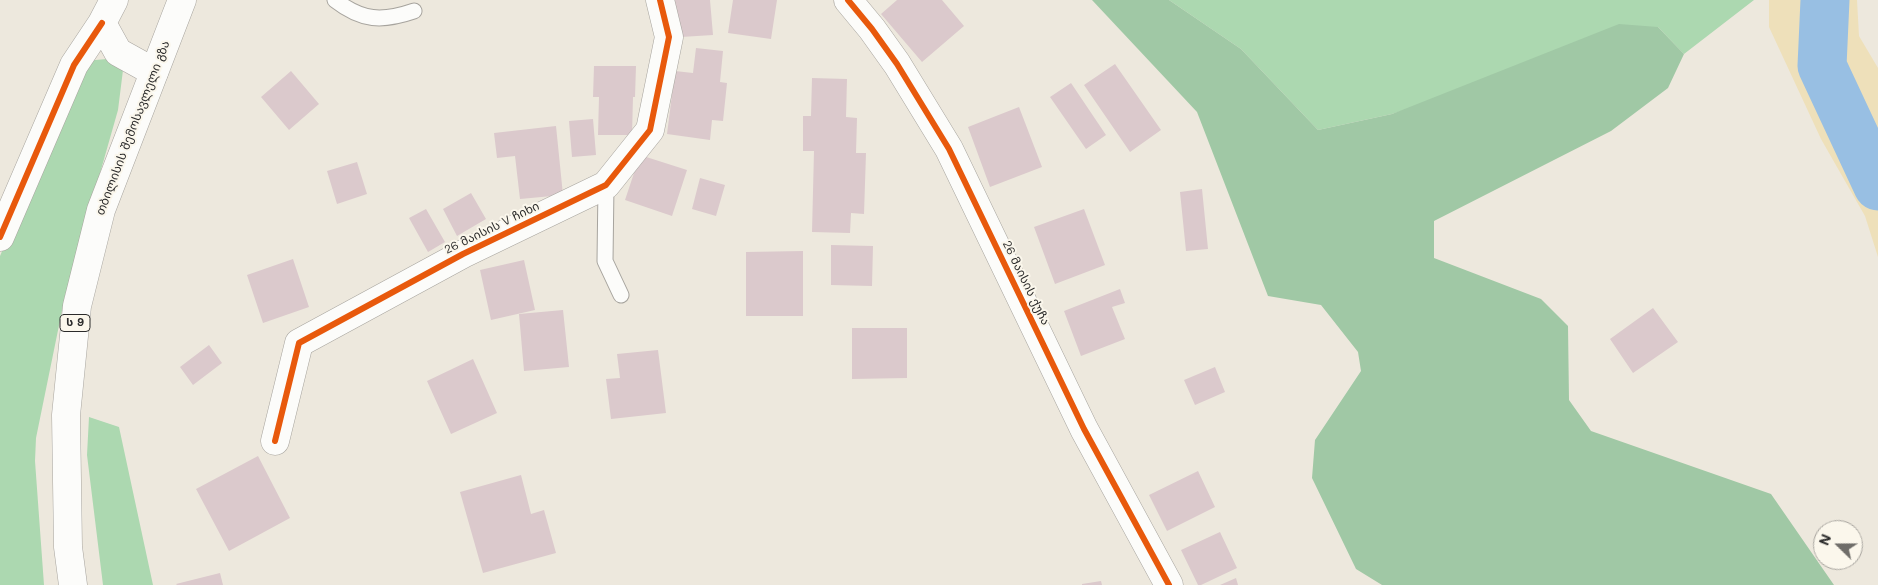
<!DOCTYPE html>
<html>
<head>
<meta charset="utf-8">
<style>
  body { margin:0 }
  #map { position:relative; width:1878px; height:585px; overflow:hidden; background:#ede8dd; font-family:Mali,sans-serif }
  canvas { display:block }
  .north { position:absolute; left:1813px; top:520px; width:50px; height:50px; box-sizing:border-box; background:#fbf7ec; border:1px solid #a8a59f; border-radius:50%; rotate:292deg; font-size:14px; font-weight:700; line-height:20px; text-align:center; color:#2b2b2b }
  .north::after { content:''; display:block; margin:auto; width:18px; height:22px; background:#6f6d69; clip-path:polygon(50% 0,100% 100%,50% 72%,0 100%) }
</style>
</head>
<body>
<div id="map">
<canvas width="1878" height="585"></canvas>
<div class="north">N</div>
</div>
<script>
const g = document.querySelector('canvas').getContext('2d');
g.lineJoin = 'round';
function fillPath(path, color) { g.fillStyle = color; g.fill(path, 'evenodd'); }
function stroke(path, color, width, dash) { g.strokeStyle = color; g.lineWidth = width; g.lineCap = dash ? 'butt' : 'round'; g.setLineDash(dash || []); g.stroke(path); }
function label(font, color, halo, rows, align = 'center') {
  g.font = font + ' Mali,"Noto Sans Georgian",sans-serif'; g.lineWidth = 4; g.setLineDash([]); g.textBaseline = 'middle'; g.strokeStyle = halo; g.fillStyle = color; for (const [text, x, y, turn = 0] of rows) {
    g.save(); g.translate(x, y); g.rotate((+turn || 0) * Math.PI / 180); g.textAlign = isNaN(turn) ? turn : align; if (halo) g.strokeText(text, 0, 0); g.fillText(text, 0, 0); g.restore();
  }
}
fillPath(new Path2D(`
  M1169 0H1754L1684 54 1658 27 1392 114 1318 130 1241 49Z
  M107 59 123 70 118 110 65 296 36 438 35 461 44 585H0V256L84 61Z
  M89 417 119 427 153 585H103L87 455Z`), '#acd8b0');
fillPath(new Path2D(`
  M1092 0H1169L1241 49 1318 130 1392 114 1619 24 1658 27 1684 54 1668 88 1611 131 1434 221V258L1541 299 1568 326 1569 400 1591 431 1771 494 1834 585H1382L1356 569 1312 478 1315 440 1361 371 1358 352 1321 305 1268 296 1197 112Z`), '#a0c8a5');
fillPath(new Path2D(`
  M1769 0H1857L1859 36 1878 68V257L1865 216 1821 139 1769 27Z`), '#eee0ba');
stroke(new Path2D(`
  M1825 0 1822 66 1878 186`), '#98bfe3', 49);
fillPath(new Path2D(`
  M664 0H710L713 35 681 37 679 17 666 18Z
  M733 0H777L771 39 728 33Z
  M897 0H942L964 26 922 62 881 14Z
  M696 48 723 51 720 82 727 83 723 121 712 120 710 140 667 134 675 71 693 73Z
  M1115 64 1161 130 1130 152 1084 85Z
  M594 66H636L635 97H633L632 135H598L599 97H593Z
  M291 71 319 104 289 130 261 97Z
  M812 78 847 79 846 117 857 118 856 153H866L864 214 851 213 850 233 812 232 814 151H803V116H811Z
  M1071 83 1106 135 1086 149 1050 97Z
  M1019 107 1042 167 990 187 968 127Z
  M593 119 596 155 572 157 569 121Z
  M556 126 563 195 520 199 515 156 497 158 494 133Z
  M640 155 687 170 672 216 625 200Z
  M357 162 367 194 337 204 327 171Z
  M700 178 725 185 716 216 692 209Z
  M1202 189 1208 249 1186 251 1180 192Z
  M471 193 486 219 457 236 443 209Z
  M426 209 445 242 428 252 409 218Z
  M1084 209 1105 265 1055 284 1034 227Z
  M831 245 873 246 872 286 831 285Z
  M803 251V316H746V252Z
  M293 259 309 307 263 323 247 275Z
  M524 260 535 310 491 320 480 270Z
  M1120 289 1125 303 1112 307 1125 339 1081 356 1064 311Z
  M1653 308 1678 342 1633 373 1610 339Z
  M563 310 569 367 524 371 519 314Z
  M852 328H907V378L852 379Z
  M209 345 222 363 193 385 180 367Z
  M658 350 666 413 611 419 606 379 620 378 617 354Z
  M473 359 497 413 451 434 427 381Z
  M1215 367 1225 392 1195 405 1184 380Z
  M258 456 290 518 229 551 196 489Z
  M1198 471 1215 507 1167 531 1149 495Z
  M521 475 531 514 544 510 556 553 483 573 460 492Z
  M1220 532 1237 568 1201 585H1198L1181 550Z
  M220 573 223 585H177L176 584Z
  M1236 578 1238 585H1220Z
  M1101 581 1102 585H1082V584Z`), '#dbc9cc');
const lane = new Path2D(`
  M335 0C362 21 382 22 414 11
  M606 185 605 261 621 295`);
const street = new Path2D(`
  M275 441 299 343 463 254 606 185 650 130 669 37 660 0`);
const secondary = new Path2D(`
  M848 0 872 29 897 64 949 149 1084 429 1169 585
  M102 23 118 52 154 72
  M0 237 74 65 102 23 114 0`);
const highway = new Path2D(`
  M73 585 68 547 66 415 77 306 101 210 182 0`);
stroke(lane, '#a7a49e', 17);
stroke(street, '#a7a49e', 29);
stroke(secondary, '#a7a49e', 29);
stroke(highway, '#a7a49e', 29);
stroke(lane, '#fcfcfa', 15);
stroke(street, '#fcfcfa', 28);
stroke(secondary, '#fcfcfa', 28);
stroke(highway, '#fcfcfa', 28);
stroke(new Path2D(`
  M848 0 872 29 897 64 949 149 1084 429 1169 585
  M0 237 74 65 102 23
  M275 441 299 343 463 254 606 185 650 130 669 37 660 0`), '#e8590c', 6);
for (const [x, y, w] of [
  [75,323,30]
]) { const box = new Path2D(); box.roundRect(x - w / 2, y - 8.5, w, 17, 4); g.fillStyle = '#fbf7ec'; g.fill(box); stroke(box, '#2b2b2b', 1); }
label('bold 11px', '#2b2b2b', null, [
  ["ს 9",75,323]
]);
label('12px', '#2b2b2b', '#fbf7ec', [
  ["თბილისის შემოსავლელი გზა",133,128,-69],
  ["26 მაისის V ჩიხი",492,228,-26],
  ["26 მაისის ქუჩა",1026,283,64]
]);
</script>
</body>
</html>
